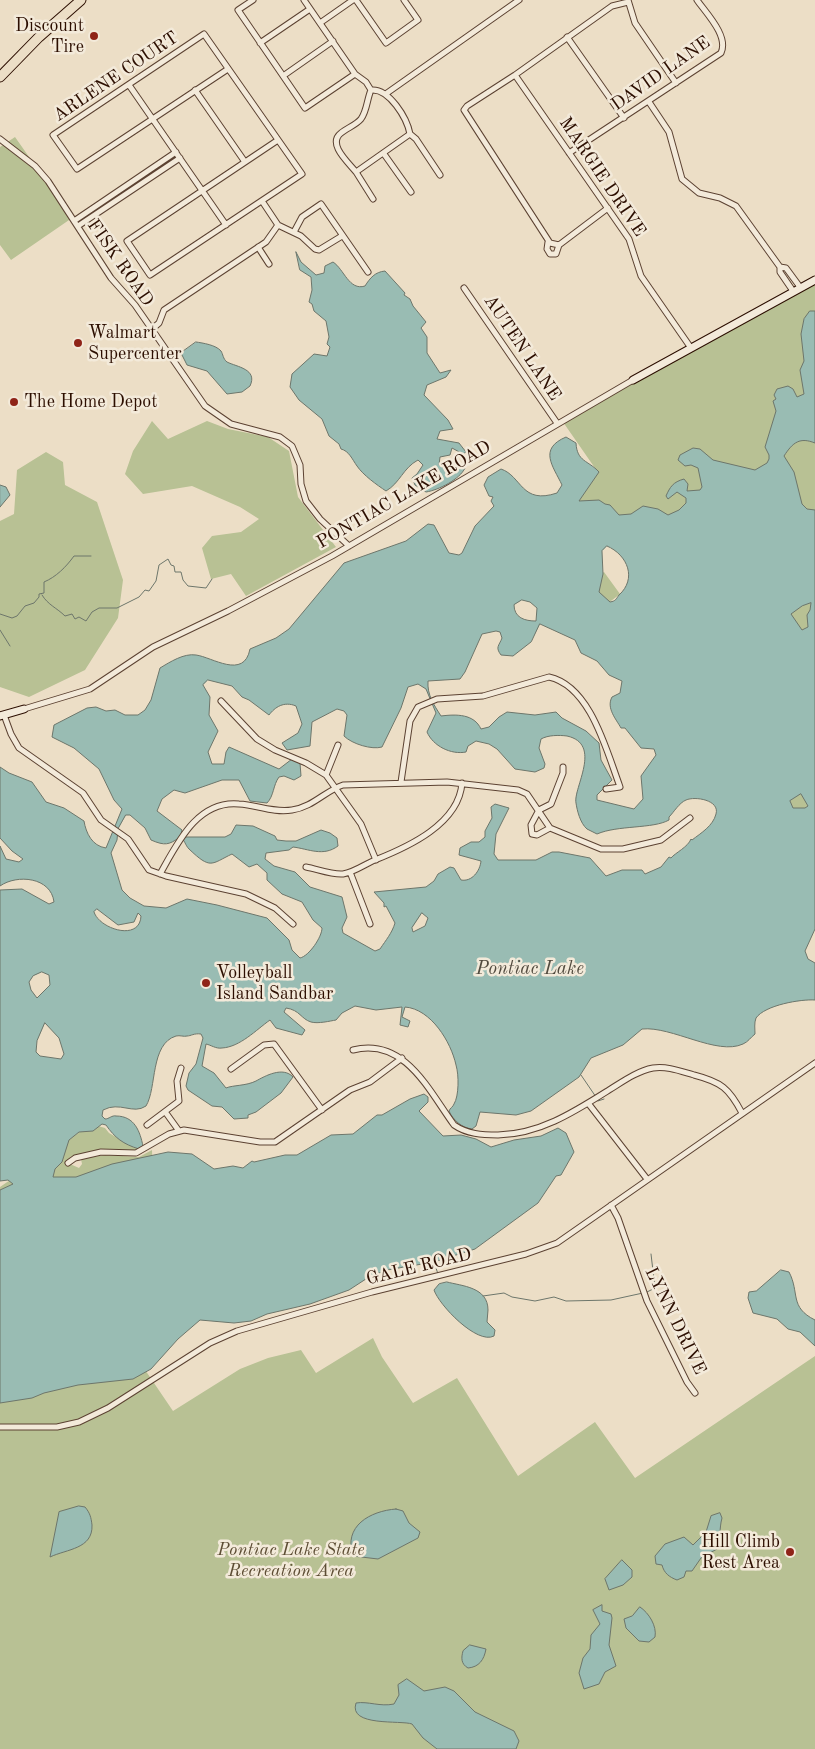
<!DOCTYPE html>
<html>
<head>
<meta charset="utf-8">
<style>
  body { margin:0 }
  canvas { display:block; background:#ecdec6 }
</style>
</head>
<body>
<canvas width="815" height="1749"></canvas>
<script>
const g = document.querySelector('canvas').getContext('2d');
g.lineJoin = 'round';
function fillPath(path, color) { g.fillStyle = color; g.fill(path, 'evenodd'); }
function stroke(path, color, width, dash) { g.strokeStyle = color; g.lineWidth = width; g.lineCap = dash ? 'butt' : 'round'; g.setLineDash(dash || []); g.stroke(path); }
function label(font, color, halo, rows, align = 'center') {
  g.font = font + ' "Old Standard TT",serif'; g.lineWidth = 5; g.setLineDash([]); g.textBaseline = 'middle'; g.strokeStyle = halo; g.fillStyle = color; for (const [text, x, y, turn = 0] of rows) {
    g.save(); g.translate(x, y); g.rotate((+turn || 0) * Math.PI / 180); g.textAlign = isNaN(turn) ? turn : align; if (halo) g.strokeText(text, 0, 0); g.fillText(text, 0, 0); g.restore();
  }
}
fillPath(new Path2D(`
  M15 137 72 218 11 260 0 245V147Z
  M815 283V870L690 618 604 540 570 490 597 471 563 422Z
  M152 421 168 439 207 421 228 429 268 437 289 451 298 497 336 547 246 596 231 574 211 579 202 548 212 536 241 532 259 519 240 507 192 486 143 494 125 474 133 451Z
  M46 452 63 462 65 485 97 502 123 580 118 618 85 670 29 697 0 687V521L14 514 17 470Z
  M604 572 620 594 607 604 591 581Z
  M91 1124 105 1128 109 1133 121 1140 134 1132 140 1151 98 1150 70 1157V1164L79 1168 82 1164 81 1159 105 1155 139 1157 152 1150 155 1234 221 1307 137 1358 173 1411 240 1369 268 1358 301 1350 316 1373 373 1338 382 1357 413 1403 457 1378 518 1476 595 1422 635 1478 815 1356V1749H0V1187Z`), '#b8c194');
const water = new Path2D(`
  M296 252 301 262 316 275 324 273 325 266 333 262C344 269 349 291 365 286 370 278 375 272 385 271L405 293 404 295 410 299 413 306 426 322 421 328 427 337V353L440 373 451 370 446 377 427 385 424 395 448 420 453 429 440 431 437 439 459 443 466 452 463 454 452 448 450 455 440 457 439 465 444 468 452 464 465 468C460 479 439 490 426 492L415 485 412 478 417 474 423 465 418 460C403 468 400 483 386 491 377 485 363 475 357 466 352 459 349 451 341 449L339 444 329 436 322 419 299 400 290 387 292 374 314 354 327 356 330 347 327 344 329 337 326 321 314 311 312 304 309 302 312 290 311 277 300 270Z
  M810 311H815V443C800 437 793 442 784 456L794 472 802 504 807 509 815 510V929L805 951 808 959 815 963V1000C801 999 765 1005 756 1018 754 1023 755 1029 755 1034 751 1037 748 1042 743 1044 717 1056 672 1026 642 1029L623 1045 591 1058 579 1077 531 1111 516 1115 480 1112 476 1126 472 1129C462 1128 453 1120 449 1111 450 1108 453 1107 454 1104 459 1096 459 1075 456 1065 451 1042 431 1009 405 1007L402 1017 410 1021 408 1027 400 1025 402 1007 376 1010 355 1006 342 1013 336 1020C330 1021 318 1024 311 1022 301 1019 300 1010 286 1008L284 1012 305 1030 302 1035 276 1028 270 1020C256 1030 240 1047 222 1048 216 1049 211 1045 206 1044L202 1066 214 1073 226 1088C233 1085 246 1086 256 1081 265 1076 283 1066 293 1077L281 1093 256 1112 248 1115V1118L234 1119 222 1107 212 1106 188 1090 186 1086 189 1073 196 1064 203 1038 201 1034C194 1033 191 1036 187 1036 184 1037 180 1035 176 1036 150 1044 157 1088 146 1106 133 1115 120 1101 103 1110L102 1116 105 1119C109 1119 112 1115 116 1116 135 1116 140 1132 143 1146L139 1149C123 1144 115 1138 106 1125L102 1124 93 1131 79 1132 69 1140 62 1162 55 1169 53 1177H76L112 1164 168 1152 192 1154 214 1169 233 1166 243 1168 252 1161 254 1162 285 1155H297L331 1135 353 1134 377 1115H382L410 1099 424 1094 428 1097V1102L419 1111 443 1136 461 1135 476 1139 491 1147 514 1140 541 1136 558 1128 566 1133 574 1152 561 1175 556 1176 538 1203 475 1249 434 1262 387 1270 369 1277 349 1290 310 1304 267 1314 251 1321 234 1323 200 1320 178 1339 151 1369 133 1379 78 1385 44 1393 32 1398 0 1403V1190L13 1184 8 1180 0 1181V890L22 889 49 904 54 902C51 877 17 874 0 886V846L6 859 19 862 23 859 12 851 0 838V767L9 773 32 782 46 802 64 808 84 821C86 833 92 846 106 848L122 809 114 800 99 769 74 748 52 737 54 725 87 708 96 707 106 711 115 710 125 715H138L145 710 151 700 160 668C170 662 184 653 196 655 212 657 244 680 250 649L276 638 289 629 344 563 406 541 428 524 434 525 449 553 459 555 462 553 475 526 494 506 491 501 493 497 489 496 484 485 488 477 501 469C522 476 521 505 557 493L562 485C553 466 538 449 566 437L576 443C577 462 588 460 599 472L579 501 599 500 605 504 610 505 619 515 631 514 643 506 658 509 668 515 679 510 686 503V498L677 492 668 499 666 496C670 487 673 482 684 479L688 484 687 491 700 490 702 487 698 468 691 465 685 466 678 460 680 455 693 448 700 449 713 460 755 470 767 463 769 459V455L765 447 776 411 773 401 776 399 774 395 777 389 788 386 793 389 797 397 804 394 800 370 804 361 801 334 804 319ZM607 546C628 555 637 579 619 595 616 599 616 601 610 602L599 592 603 574 602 551ZM522 600 530 602 537 608 536 621C525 621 514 618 514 605ZM811 603 810 610 807 615 808 627 802 630 791 614 802 606ZM540 624 575 640 581 653 597 661 609 675 622 681 620 693 612 697C606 708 616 719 621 728H625L641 748 654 749 656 755 641 776 643 799 634 809 597 800V795L612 780 601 760 599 743 586 731 562 718 556 712 535 715 507 712 499 717 489 727 481 729C474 714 457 714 441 716 434 705 427 695 428 681L460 679 465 672 482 634 496 631 500 632 502 638C499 646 495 647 501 655L513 656 531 642ZM208 680 232 686 242 697 249 700 269 715C275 707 284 701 296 706L302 724 298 733 282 743 287 750 310 746 312 722 337 709 344 711 347 715 344 736C352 744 372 750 382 747L401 708 408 687 418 684 426 689 436 713 427 732C433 746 451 755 466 752L468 746 476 741 489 744 497 749 515 769 535 772 544 768 545 764 539 748 541 739C548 735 559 735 567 736 603 744 573 788 576 803 577 810 580 823 587 829 590 831 594 832 597 834 618 825 653 829 669 820V817C674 812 679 803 686 800 695 796 720 800 716 814 713 826 701 833 692 840L691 839C688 847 675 853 671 858L669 857 661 867 645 874 642 870H622L606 876 590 858 559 852H552L536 860H498L494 854 496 834 509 808 495 804 491 807 492 818 485 831V837L479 842H471L460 848 459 855 481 861C480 871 472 882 461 880L454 868 450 867 438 874 434 881 426 887 374 892 384 903V907L386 906 395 923C392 933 386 940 380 949L375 951 343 933 342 928 347 917 342 897 310 887 295 872 274 866 265 859 266 853 289 850 293 847C309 849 323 857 338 846L337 838 330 833 321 830 296 841H286L277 840 275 836 253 826 236 825 231 834 225 837H185L181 834 182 830 157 811 162 799 174 790 185 793 222 780H239L250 801 267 803C274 796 273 785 279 777L284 776 294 780 301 776 300 763 292 759 279 769 229 747 226 752 224 764H212L208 752 218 731 209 715 210 697 203 685ZM801 794 808 806 805 808H793L790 801ZM126 815H130L145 828 151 840C165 846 169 845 180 837 185 840 185 845 189 849 211 870 211 864 232 854L249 867 257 864 267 873V880L282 894 302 902 313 920 322 928C322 937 309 956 300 958L292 950 289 940 267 918 217 905 187 899 166 908 144 906 130 898 122 890 111 853 117 840 118 829ZM97 909 118 925 134 922 138 913 141 916C140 942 99 929 94 912ZM422 913 428 918 425 926 413 932 412 928ZM42 972 49 975 50 985 37 998 31 990 29 982 33 976ZM45 1023 59 1038 64 1054 61 1059 40 1056 36 1052 37 1041Z
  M196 342C203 343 216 345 221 351 223 354 223 359 227 362 237 367 258 369 250 386L242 392 227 394 207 371 187 365 181 353Z
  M0 485 6 487 10 495 0 507Z
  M781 1270 789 1272C800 1293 789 1307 815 1320V1346L800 1332 788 1329 777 1319 753 1313 748 1298 749 1292 756 1291Z
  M447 1282C462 1286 488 1287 488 1310 488 1314 487 1318 487 1322L495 1330 494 1336C477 1345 439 1305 434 1290L439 1284Z
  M79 1506 85 1507C90 1513 91 1517 92 1525 93 1549 67 1549 50 1557L59 1512Z
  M396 1509 403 1511 409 1523 420 1532 418 1538 378 1559 353 1556C343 1526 370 1511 396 1509Z
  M720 1513 722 1518C719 1529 721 1538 717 1549L701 1558 692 1571H686L684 1577 677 1580C669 1577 664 1573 662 1565L656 1564 655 1556 665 1544 684 1537 693 1545 706 1532 711 1516Z
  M622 1560 632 1570V1577L623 1585 609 1590 605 1579Z
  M602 1605V1611L611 1614 612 1618 609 1645 616 1666 605 1672 599 1684 584 1689 579 1673 583 1658 590 1649 591 1635 600 1624 593 1610Z
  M640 1607C649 1613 657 1626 655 1637L649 1642 639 1641 626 1628 624 1619 632 1616Z
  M470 1645 486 1649C484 1660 479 1667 468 1668 461 1664 461 1658 463 1651Z
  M407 1679 424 1691 445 1687 454 1691 475 1712 514 1731 519 1741 516 1749H437L423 1738 412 1724C401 1720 348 1727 356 1703 368 1701 380 1707 394 1704L399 1695 398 1685Z`);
fillPath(water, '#99bcb3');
stroke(water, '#6d766b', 1);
stroke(new Path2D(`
  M42 595C48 605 57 608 65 616L72 614 75 619 79 617 86 621 92 612 99 608H117L139 597 145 590 149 591 156 581 159 565 168 559 171 565 174 566 175 572H181L183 580 188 586 206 588 212 579
  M0 614 12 618 17 616 25 606 34 603 39 597V594L44 593V582C56 577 66 567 74 556H91
  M0 630 10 646
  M581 1075 596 1097
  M598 1101 604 1099
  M434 1262 438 1274
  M647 1292 655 1288 651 1254
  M483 1296 504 1293 512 1297 535 1301 554 1297 566 1301 611 1300 643 1293`), '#6d766b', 1);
const street = new Path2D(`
  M253 0 238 10 305 108 355 74
  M304 0 355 74 366 82 371 90
  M356 0 386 43 418 20 404 0
  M628 0 635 23 676 83
  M320 23 353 0
  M567 37 624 118
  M260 43 310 9
  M228 69 77 169 53 135 204 34 302 174 150 275 127 241 278 140
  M515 75 629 239 641 276 691 348
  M283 76 333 41
  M129 85 226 225
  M195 90 245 162
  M371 90C367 99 367 111 361 119 356 125 347 128 341 133 327 144 348 162 356 172L410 134
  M371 90C389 88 407 118 410 134
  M387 93 519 0
  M649 102 669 132 682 179 699 193 720 198 736 206 780 267V272L793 291
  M410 134 416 139 440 175
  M0 139 35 166 48 181 111 278 135 305 205 406 231 424 280 437 292 446 300 465 301 484 306 501 320 519 349 546
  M569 153 721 53C729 36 706 13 697 0
  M384 154 411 192
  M356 172 373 199
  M262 201 278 225 301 236 315 249 319 250 342 236
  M608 208 559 245 550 243 464 110 467 106 515 75 612 6 628 2
  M74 221 176 152
  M78 226 180 158
  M294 232 302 217 321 204 368 272
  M548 242 547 249 550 254H556L559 245
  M258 247 269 264
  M780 267 786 268 800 287
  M464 288 557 423
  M151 330 159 323 164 310 266 242 278 225
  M221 701 257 739 275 750 306 763 326 775 361 824 376 860
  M24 709 90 689 153 647 228 611 332 556 633 380
  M4 715 11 734 19 748 83 793 101 820 128 839 149 870 166 876 246 894 275 908 293 924
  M326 775 338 745
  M401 782 410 721 418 707 437 699 483 696 549 677C590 686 606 749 619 784L620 787 606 789
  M539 810 551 804 563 773V767
  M539 810 531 825 532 834 537 835 550 828
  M306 867C317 869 332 875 343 874 355 872 365 864 375 860 408 847 459 824 462 783
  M350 872 370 924
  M160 874C177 844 197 800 239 804 257 805 273 813 292 810 313 807 325 791 343 785L447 782 518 790 527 794 550 828 601 849H623L661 840 690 818
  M353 1050C405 1037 429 1091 454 1125 467 1134 482 1135 498 1135 540 1134 574 1112 609 1090 622 1082 637 1071 653 1068 667 1066 680 1071 694 1075 721 1082 729 1088 742 1113
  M231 1069 264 1045 274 1044 322 1110
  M588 1103 647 1179
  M166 1113 179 1131
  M147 1125 179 1101 177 1081 181 1068
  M68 1163 75 1158 101 1152 136 1153 169 1134 184 1130 260 1142H275L350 1090 370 1082 402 1058
  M611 1205 618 1218 647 1301 687 1382 695 1393
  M0 1427H57L79 1422 108 1408 210 1343 237 1331 372 1292 526 1254 557 1243 815 1063`);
const secondary = new Path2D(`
  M633 380 815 280
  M0 716 24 709`);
const highway = new Path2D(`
  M0 77 39 37 81 0`);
stroke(street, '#5c4232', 7);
stroke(secondary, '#2c0e00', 9);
stroke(highway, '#2c0e00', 11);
stroke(street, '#f3eada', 5);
stroke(secondary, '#f3eada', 7);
stroke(highway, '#ecdec6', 9);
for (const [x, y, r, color] of [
  [94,36,5,"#8f2418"],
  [78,343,5,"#8f2418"],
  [14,402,5,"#8f2418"],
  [206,983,5,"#8f2418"],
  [790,1552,5,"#8f2418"]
]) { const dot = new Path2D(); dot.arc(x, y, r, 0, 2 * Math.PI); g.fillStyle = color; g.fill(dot); stroke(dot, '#f3eada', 2); }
label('18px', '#2c0e00', '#f3eada', [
  ["Discount",84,26,"right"],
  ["Tire",84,47,"right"],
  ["Walmart",88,333],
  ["Supercenter",88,354],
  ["The Home Depot",24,402],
  ["Volleyball",216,973],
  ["Island Sandbar",216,994],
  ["Hill Climb",780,1542,"right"],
  ["Rest Area",780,1563,"right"]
], 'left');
label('18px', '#2c0e00', '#f3eada', [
  ["DAVID LANE",661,74,-35],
  ["ARLENE COURT",116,77,-34],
  ["MARGIE DRIVE",602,177,56],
  ["FISK ROAD",120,263,55],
  ["AUTEN LANE",522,348,56],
  ["PONTIAC LAKE ROAD",404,495,-30],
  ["GALE ROAD",419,1267,-14],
  ["LYNN DRIVE",675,1321,64]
]);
label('italic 18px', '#5d4d34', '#f3eada', [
  ["Pontiac Lake State",291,1550],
  ["Recreation Area",291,1571]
]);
label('italic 19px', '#524b3f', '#f3eada', [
  ["Pontiac Lake",530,969]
]);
</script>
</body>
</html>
